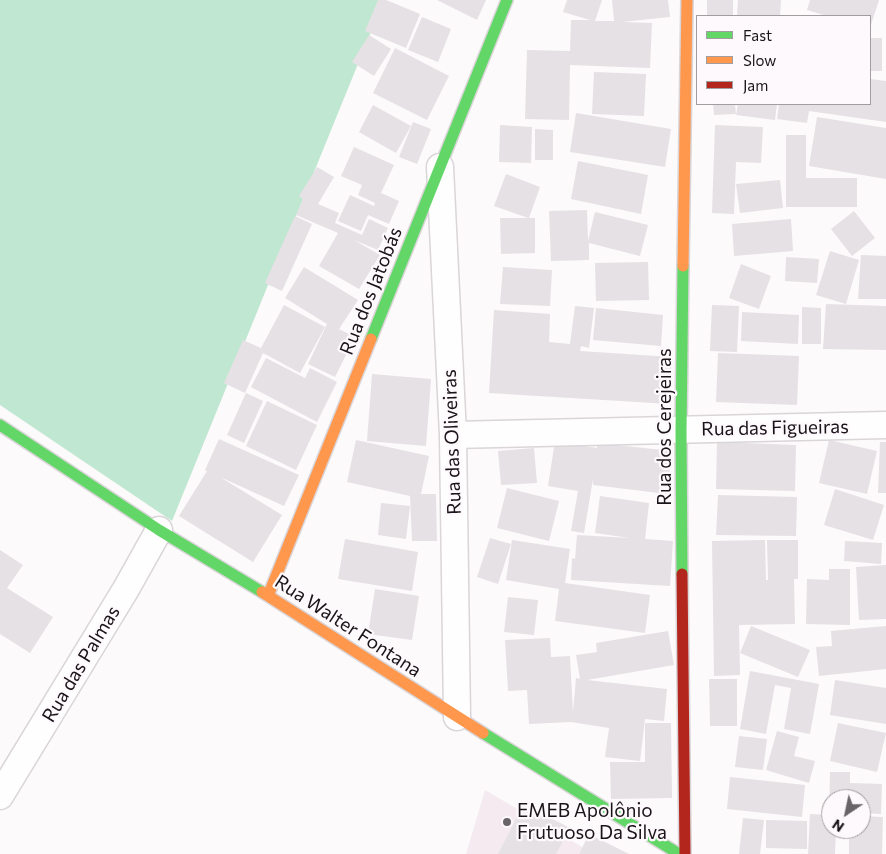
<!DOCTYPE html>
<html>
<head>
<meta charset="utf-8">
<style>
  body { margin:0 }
  #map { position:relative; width:886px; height:854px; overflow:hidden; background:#fcfafb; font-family:Commissioner,sans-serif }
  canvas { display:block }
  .legend { position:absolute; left:696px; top:15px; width:175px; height:90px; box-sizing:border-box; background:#fdf9fc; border:1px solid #a29da1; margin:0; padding:6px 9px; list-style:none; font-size:15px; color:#1a1318 }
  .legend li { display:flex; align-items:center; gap:10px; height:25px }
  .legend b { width:25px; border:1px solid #a29da1 }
  .north { position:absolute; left:821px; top:789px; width:50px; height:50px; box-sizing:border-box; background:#fdf9fc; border:1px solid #a29da1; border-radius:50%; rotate:214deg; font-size:14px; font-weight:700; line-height:20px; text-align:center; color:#1a1318 }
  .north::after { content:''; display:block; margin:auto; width:18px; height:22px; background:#696467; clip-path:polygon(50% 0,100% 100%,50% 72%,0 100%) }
</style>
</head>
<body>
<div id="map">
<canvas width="886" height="854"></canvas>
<ul class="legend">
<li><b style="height:6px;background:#63d668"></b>Fast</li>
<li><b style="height:6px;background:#ff974d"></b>Slow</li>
<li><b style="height:6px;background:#b3261e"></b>Jam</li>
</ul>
<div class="north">N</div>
</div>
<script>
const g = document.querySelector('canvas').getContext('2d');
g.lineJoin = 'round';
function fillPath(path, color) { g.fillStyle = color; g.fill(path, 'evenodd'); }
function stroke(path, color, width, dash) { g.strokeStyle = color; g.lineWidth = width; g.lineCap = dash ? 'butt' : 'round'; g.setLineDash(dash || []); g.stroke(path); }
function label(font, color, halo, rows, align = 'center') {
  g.font = font + ' Commissioner,sans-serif'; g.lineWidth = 4.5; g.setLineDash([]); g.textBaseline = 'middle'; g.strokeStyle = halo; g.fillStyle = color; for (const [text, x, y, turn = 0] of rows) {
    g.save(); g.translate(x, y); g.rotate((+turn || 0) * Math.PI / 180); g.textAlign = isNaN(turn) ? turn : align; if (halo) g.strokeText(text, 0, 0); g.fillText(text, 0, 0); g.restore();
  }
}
fillPath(new Path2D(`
  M485 790 594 854H466Z`), '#f4eaf0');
fillPath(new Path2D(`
  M0 0H384L172 521 0 405Z`), '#c0e7d1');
fillPath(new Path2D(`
  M378 0H386L420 14 406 48 365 31Z
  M437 0H486L477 20Z
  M567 0H602L595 21H614L612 0H668L670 17 622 22 652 23 650 68 570 65 569 120 525 119 527 50 570 51 571 20H590L563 12Z
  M707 0H733V16H707Z
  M738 0H781L780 16H737Z
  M810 0H879L870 28V16H827L807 10Z
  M422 17 451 29 438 62 408 50Z
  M369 35 391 49 374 76 352 62Z
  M870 38H882V71H870Z
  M395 48 449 76 427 120 373 93Z
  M594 72 646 74 644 116 592 114Z
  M870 79 886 81V122L809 111 807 123 777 119 779 104H870Z
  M713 104H735L736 114 714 115Z
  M738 104H777L775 120 736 115Z
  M373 105 411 126 396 153 359 132Z
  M576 113 671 129 665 167 570 152Z
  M817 117 886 128V179L809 166Z
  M413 122 431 129 417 164 399 157Z
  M500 125 532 127 531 163 499 162Z
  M715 125 763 127 761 163 736 162 734 214 712 213Z
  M535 129 553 130V160H535Z
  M786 135H806V178H857V207H786Z
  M354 147 394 165 381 193 399 201 389 224 368 215 361 231 338 221 350 195 374 206 375 203 358 195 362 185 341 176Z
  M578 161 648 175 641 214 571 199Z
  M317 167 334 177 318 204 339 213 335 223 362 235 369 219 388 228 378 250 354 240 380 255 359 289 319 266 338 233 296 215 303 199 299 196Z
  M506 174 540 187 529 218H535V253L501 254 500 218H528L494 206Z
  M780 180 783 208 740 213 736 184Z
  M587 210 588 241 595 212 648 225 640 256 589 243V260L551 261 549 211Z
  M854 211 875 238 852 256 831 229Z
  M295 216 312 224 282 291 265 283Z
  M791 219 793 251 734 256 732 224Z
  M830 251 859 260 846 304 816 295Z
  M861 255 886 256V299H858Z
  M786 257 819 259 817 283 785 281Z
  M648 262 649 300 596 301 595 263Z
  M741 264 771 276 759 309 729 298Z
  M304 267 358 300 339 329 355 337 335 377 308 364 327 324 285 298Z
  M503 267 552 270 550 306 500 304Z
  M826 304 886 306V350L823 349Z
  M284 305 325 327 300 373 263 353 245 393 224 383 243 340 261 348Z
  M712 305 739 306 737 352 710 351Z
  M575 306 594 308 589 348 581 346 580 351 672 357 669 404 489 393 494 310 550 314 549 342 570 344Z
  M802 307 821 308V344H802Z
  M596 308 663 315 661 346 593 340Z
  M742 312 799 315 798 344 741 341Z
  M718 353 799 356 797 405 716 402Z
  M266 358 305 378 310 368 337 382 317 422 251 387Z
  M372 374 431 379 426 446 367 441Z
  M246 393 263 401 244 443 227 435Z
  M267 401 317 425 296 470 246 446Z
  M219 439 299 475 284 506 220 477 282 515 253 562 179 516 207 471 205 470Z
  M356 440 429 456 421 494H436L437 541H412L410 496 347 482Z
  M829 440 877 451 867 494 819 483Z
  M555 441 597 448V443L672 451 667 494 593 485V479L584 533 571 531 578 491 548 486Z
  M717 442 796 445 795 491 716 489Z
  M880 442H886V493H878Z
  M534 448 537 483 501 485 498 451Z
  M507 488 559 501 549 541 497 528Z
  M835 489 884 505 873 540 824 525Z
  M718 495 797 497 796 536 716 535Z
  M600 496 649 503 645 539 673 541 670 586 571 580 572 558 575 559 577 535 630 538 595 533Z
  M381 503 410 506 406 539 378 535Z
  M490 538 511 544 498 584 477 577Z
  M345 539 418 552 412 591 338 579Z
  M512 540 570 549 565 583 650 595 645 633 555 621 559 589 506 580Z
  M765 540 766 580H768L767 540H798V579H794L795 624 739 625 740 675 714 676 712 541Z
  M845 541 882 543 881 564 844 561Z
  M0 550 23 565 7 588 53 617 30 653 0 634Z
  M886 565V619L859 620 856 567Z
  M829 569H850V625L806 624 807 579 829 580Z
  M375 589 419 596 412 640 368 634Z
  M508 597 538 600 534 635 504 632Z
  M751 626 810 650 798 677 740 653Z
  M886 626V669L819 676 816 647 832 646 831 631Z
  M668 631 674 665 587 680 667 689 664 721 645 719 640 761 605 757 609 728 571 722 529 724 527 690 508 691 505 640 550 638 551 657 570 656 573 712 576 678 580 679 576 655 597 652 596 643Z
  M750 671 819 684 810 734 784 729 791 688 775 685 766 734 740 729Z
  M709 679H737V726H710Z
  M835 680 886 688V724L830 715Z
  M645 723H671L672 798 611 799 610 762H645Z
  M838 723 886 733 877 772 830 761Z
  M777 731 799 737 794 756 815 761 809 783 766 770Z
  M739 736 767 739 763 770 735 767Z
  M830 772H850V783L882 784 881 814 861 813V799H831V812H829Z
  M730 777 805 785 802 817 727 809Z
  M524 804 570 828 556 854H498Z
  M810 814 831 815V829H836L835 854H808Z
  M861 816 883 817 882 854H849V829H861Z
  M743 818 764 820 760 854H739Z
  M766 820 807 821V849L766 848Z
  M589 834 629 854H579Z`), '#e6e1e4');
const street = new Path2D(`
  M440 167 453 435 457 717
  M453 435 886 425
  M0 796 126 589 159 530`);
const fast = new Path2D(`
  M371 339 507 0
  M0 425 159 530 262 592
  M682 574 681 431 683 266
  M483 733 679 854`);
const slow = new Path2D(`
  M683 266 687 0
  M262 592 483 733
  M268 596 371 339`);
const jam = new Path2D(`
  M682 574 685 854`);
stroke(street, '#dad5d8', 29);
stroke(fast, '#dad5d8', 14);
stroke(slow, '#dad5d8', 14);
stroke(jam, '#dad5d8', 14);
stroke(street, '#fffefe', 26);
stroke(fast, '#63d668', 11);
stroke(slow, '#ff974d', 11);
stroke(jam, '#b3261e', 11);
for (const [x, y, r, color] of [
  [507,822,5,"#696467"]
]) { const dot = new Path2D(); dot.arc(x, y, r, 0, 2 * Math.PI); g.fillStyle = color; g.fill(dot); stroke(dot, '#fdf9fc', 2); }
label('19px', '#1a1318', '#fdf9fc', [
  ["Rua dos Jatobás",371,291,-68],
  ["Rua dos Cerejeiras",665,427,-90],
  ["Rua das Figueiras",775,428,-1],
  ["Rua das Oliveiras",452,442,-92],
  ["Rua Walter Fontana",348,626,33],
  ["Rua das Palmas",81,664,-59]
]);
label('19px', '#1a1318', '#fdf9fc', [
  ["EMEB Apolônio",517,811],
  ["Frutuoso Da Silva",517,833]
], 'left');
</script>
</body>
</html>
